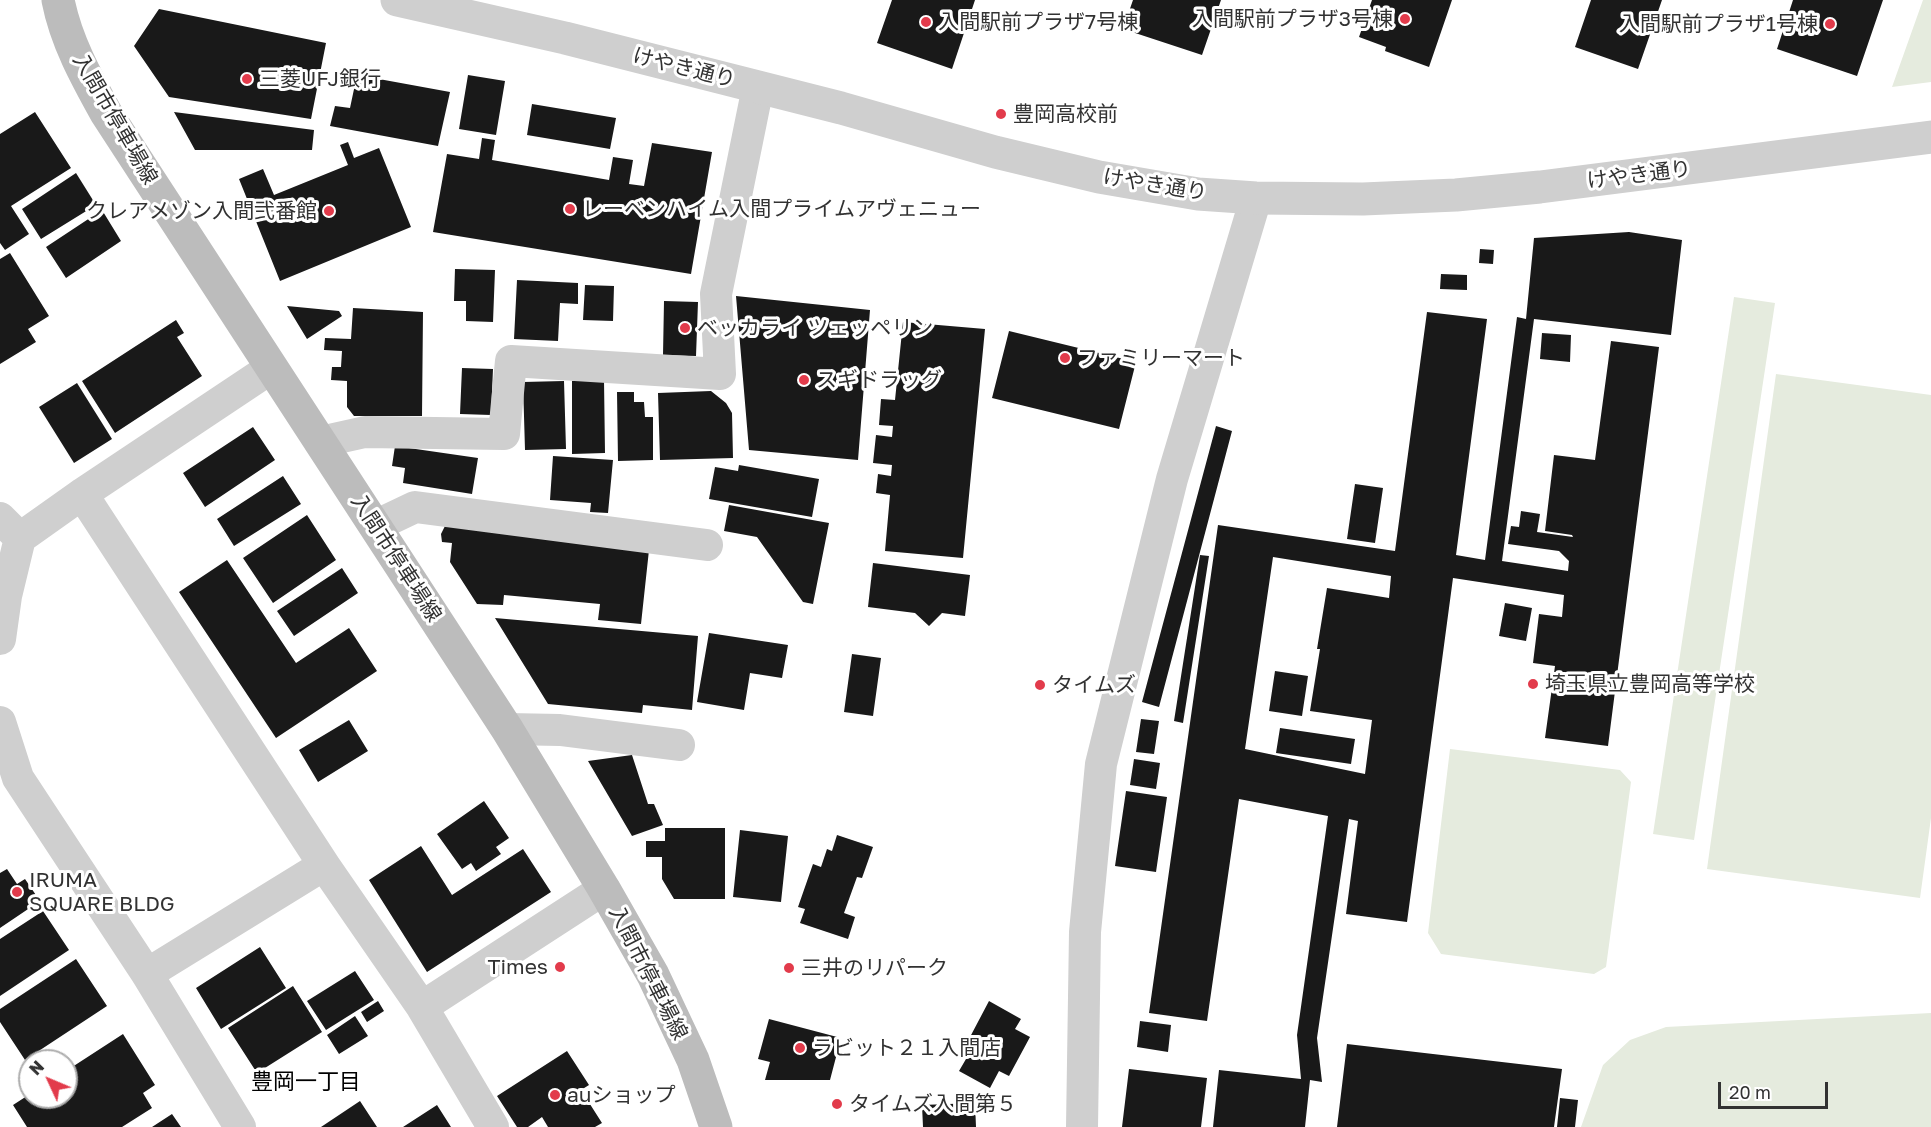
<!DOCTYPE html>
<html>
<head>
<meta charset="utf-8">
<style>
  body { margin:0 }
  #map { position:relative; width:1931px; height:1127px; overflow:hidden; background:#fff; font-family:"Golos Text",sans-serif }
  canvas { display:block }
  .north { position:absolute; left:18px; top:1049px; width:60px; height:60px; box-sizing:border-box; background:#fff; border:2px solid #adadad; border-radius:50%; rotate:314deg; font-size:16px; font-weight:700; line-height:24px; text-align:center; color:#323232 }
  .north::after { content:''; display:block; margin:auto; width:21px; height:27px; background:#e23b4b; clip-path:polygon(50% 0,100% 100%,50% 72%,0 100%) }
  .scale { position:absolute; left:1718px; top:1082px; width:110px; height:27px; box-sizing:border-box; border:3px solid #323232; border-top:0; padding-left:8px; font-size:18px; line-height:21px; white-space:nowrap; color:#323232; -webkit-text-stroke:4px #fff; paint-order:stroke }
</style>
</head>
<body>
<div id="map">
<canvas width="1931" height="1127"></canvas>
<div class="north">N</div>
<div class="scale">20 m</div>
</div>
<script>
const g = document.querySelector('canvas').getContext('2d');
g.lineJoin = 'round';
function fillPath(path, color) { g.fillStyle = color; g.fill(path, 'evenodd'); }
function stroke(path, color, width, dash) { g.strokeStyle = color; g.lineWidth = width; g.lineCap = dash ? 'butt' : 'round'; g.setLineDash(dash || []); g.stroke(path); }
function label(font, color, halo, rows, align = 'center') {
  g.font = font + ' "Golos Text","Noto Sans JP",sans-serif'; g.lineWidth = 6; g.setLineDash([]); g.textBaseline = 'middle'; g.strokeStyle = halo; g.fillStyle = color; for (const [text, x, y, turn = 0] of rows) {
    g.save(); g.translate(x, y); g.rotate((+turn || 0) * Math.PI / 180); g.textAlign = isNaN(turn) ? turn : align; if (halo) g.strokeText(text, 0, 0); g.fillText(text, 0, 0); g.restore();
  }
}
fillPath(new Path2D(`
  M1923 0H1931V82L1892 87Z
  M1734 297 1775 303 1694 840 1653 834Z
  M1776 374 1931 395V818L1920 898 1707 869Z
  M1450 749 1620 770 1631 782 1606 967 1594 974 1441 954 1428 933Z
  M1931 1013V1127H1581L1603 1065 1630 1040 1666 1027Z`), '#e5ebde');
fillPath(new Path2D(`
  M892 0H975L952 69 877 43Z
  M1133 0H1221L1202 55 1123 29Z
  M1372 0H1452L1429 67 1385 51 1386 47 1359 37Z
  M1591 0H1662L1638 69 1575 47Z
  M1793 0H1883L1857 76 1777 49Z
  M159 9 326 43 311 119 169 97 134 46Z
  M357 75 450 92 438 146 330 126 335 106 350 108Z
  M468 75 505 81 496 135 459 129Z
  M532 104 616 118 610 149 527 135Z
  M35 112 71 168 11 206 29 234 5 250 0 243V134Z
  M174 112 314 130 312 150H195Z
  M482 138 495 140 492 160 609 180 613 157 633 160 629 184 644 186 652 143 712 152 691 274 433 232 447 154 479 159Z
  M348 142 354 158 379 148 411 227 280 281 239 179 263 169 274 195 348 165 340 145Z
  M76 173 96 205 41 239 22 209Z
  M102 210 121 241 66 278 46 247Z
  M1629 232 1682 240 1671 335 1534 319 1502 561 1568 571 1569 561 1559 551 1508 544 1511 526 1519 527 1521 511 1540 514 1537 532 1573 537 1572 535 1545 531 1554 455 1595 460 1611 341 1659 347 1608 746 1545 738 1555 666 1533 663 1539 614 1562 617 1564 595 1453 578 1407 922 1346 914 1358 821 1349 819 1317 1038 1322 1082 1310 1080 1305 1127H1213L1219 1070 1301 1079 1297 1035 1328 816 1239 799 1207 1021 1149 1013 1218 525 1395 551 1427 312 1487 319 1456 555 1485 560 1517 317 1526 319 1534 238ZM1273 557 1391 576 1389 598 1327 588 1317 649H1320L1310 711 1372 720 1365 774 1245 749Z
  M1480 249 1494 250 1493 264 1479 263Z
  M10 253 49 316 28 329 36 342 0 364V259Z
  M455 269 495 270 493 322 466 321V301H454Z
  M1441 274 1467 275V290L1440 289Z
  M517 280 578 283V304L560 303 558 341 514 339Z
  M585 285 614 286 613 321 583 320Z
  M736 296 870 310 858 460 749 450Z
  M664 301 698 302 696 356 663 355Z
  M287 306 339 311 342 316 307 339Z
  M353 308 423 312 422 416H354L347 407V381L331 380 332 367H341L342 351 324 350 325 338 351 339Z
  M176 320 184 333 177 337 202 376 115 433 82 381Z
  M903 322 985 329 963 558 885 551 890 495 876 493 878 474 891 476 892 465 873 463 876 435 892 437 893 426 879 425 881 399 895 400Z
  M1009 331 1136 362 1119 429 992 398Z
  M1542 333 1571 335 1570 362 1540 359Z
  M462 368 493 369 491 415 460 414Z
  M604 380 605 453 572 454V381Z
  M564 381 566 449 525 450 523 382Z
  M77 383 112 439 74 463 39 407Z
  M711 391 726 403 732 413 733 458 660 460 658 393Z
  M617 392H634V402H644L645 417H653V460L618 461Z
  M1216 426 1232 431 1159 707 1142 702Z
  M253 427 275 460 205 507 183 473Z
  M395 446 478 458 472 494 403 483 405 468 392 466Z
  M553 456 613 460 608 513 590 512 591 503 550 500Z
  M739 465 819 479 812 517 709 499 715 467 738 471Z
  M283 476 301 504 234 546 217 519Z
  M1355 484 1383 488 1375 543 1347 539Z
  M729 505 829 523 813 604 803 602 757 537 724 531Z
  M307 515 336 560 273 603 243 558Z
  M445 526 649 550 641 624 598 620 600 604 504 595 503 605 477 604 450 562 452 543 442 542 441 534Z
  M1200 555 1209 556 1183 723 1174 721Z
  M227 560 296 663 349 628 377 671 276 738 179 592Z
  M873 563 970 575 965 616 942 613 929 626 915 613 868 607Z
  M342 568 358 593 294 636 277 611Z
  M1505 603 1532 608 1526 641 1499 636Z
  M495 618 698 636 692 710 643 705 642 713 548 704Z
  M709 633 788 645 782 678 750 673 744 710 697 702Z
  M852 654 881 658 873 716 844 712Z
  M1275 671 1308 676 1302 716 1269 711Z
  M1141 719 1159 721 1154 754 1136 752Z
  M349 720 368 751 318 782 299 750Z
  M1280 728 1355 739 1351 764 1276 753Z
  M632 755 648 804H654L663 825 632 836 588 761Z
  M1134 759 1160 763 1156 789 1130 785Z
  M1126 791 1167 797 1156 872 1115 866Z
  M484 801 509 838 496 847 501 854 476 871 471 863 462 869 437 834Z
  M665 828H725V899H674L662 879V857H646V841H665Z
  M740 830 788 836 781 902 733 897Z
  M837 835 873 847 862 878 857 877 844 913 855 917 848 939 800 923 805 909 798 907 813 864 821 867 827 849 832 851Z
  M421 846 452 895 523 849 551 892 427 972 369 880Z
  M7 869 17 884 25 879 40 901 0 928V873Z
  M43 911 69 950 0 996V939Z
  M260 947 286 988 221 1029 196 988Z
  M76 959 107 1006 25 1060 0 1022V1009Z
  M355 971 374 1000 326 1030 307 1001Z
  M293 986 322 1032 257 1073 228 1028Z
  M378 1001 384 1011 367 1022 361 1012Z
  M989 1001 1021 1019 1015 1029 1030 1037 1009 1076 999 1071 990 1088 959 1071 966 1059 960 1056Z
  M355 1016 368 1036 339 1054 327 1035Z
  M769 1019 841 1038 830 1080H765L770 1062 758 1059Z
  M1140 1021 1171 1025 1168 1052 1137 1047Z
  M123 1034 155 1085 143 1093 152 1108 122 1127H27L13 1105 30 1094V1097H66V1071Z
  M1347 1044 1562 1069 1554 1127H1337Z
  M567 1051 589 1085 581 1090 602 1123 595 1127H548L542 1117 528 1127H517L497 1096Z
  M1129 1069 1207 1078 1201 1127H1122Z
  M1560 1098 1578 1100 1575 1127H1557Z
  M360 1101 377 1127H321Z
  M975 1103 976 1127H923L922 1105Z
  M437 1105 451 1127H403Z
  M172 1114 181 1127H152Z`), '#191919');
stroke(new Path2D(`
  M320 442 365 432 504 434 511 361 720 374 716 294 758 87
  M82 494 324 865 422 1007 493 1127
  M0 518 20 538
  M375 526 415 507 707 545
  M0 639 6 596 20 538 82 494 271 368
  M0 722 18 778 147 974 240 1127
  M507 729 560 730 679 745
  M147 974 324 865
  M422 1007 604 889
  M1082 1127 1085 932 1101 764 1172 479 1256 198`), '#cfcfcf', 32);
stroke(new Path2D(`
  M397 0 565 38 841 108 995 152 1099 177 1198 194 1256 198 1363 199 1456 195 1540 187 1931 137`), '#cfcfcf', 33);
stroke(new Path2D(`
  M58 0C66 41 86 77 106 113L507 729 604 889 653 975 693 1060 716 1127`), '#bcbcbc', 33);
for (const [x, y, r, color] of [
  [1405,19,6,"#e23b4b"],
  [926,22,6,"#e23b4b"],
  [1830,24,6,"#e23b4b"],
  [247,79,6,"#e23b4b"],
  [1001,114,6,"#e23b4b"],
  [570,209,6,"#e23b4b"],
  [329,211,6,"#e23b4b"],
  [685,328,6,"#e23b4b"],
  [1065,358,6,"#e23b4b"],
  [804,380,6,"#e23b4b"],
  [1533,684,6,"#e23b4b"],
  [1040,685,6,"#e23b4b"],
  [17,892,6,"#e23b4b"],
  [560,967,6,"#e23b4b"],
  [789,968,6,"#e23b4b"],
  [800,1048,6,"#e23b4b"],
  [555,1095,6,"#e23b4b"],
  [837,1104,6,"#e23b4b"]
]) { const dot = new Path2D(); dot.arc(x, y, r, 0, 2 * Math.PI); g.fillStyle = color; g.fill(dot); stroke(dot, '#fff', 2); }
label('21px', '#323232', '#fff', [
  ["入間駅前プラザ3号棟",1393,19,"right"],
  ["入間駅前プラザ7号棟",938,22],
  ["入間駅前プラザ1号棟",1818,24,"right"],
  ["三菱UFJ銀行",259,79],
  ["豊岡高校前",1013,114],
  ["レーベンハイム入間プライムアヴェニュー",582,209],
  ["クレアメゾン入間弐番館",317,211,"right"],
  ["ベッカライ ツェッペリン",697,328],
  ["ファミリーマート",1077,358],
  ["スギドラッグ",816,380],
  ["埼玉県立豊岡高等学校",1545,684],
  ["タイムズ",1052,685],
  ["IRUMA",29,880],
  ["SQUARE BLDG",29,904],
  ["Times",548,967,"right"],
  ["三井のリパーク",801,968],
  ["ラビット２１入間店",812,1048],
  ["auショップ",567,1095],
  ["タイムズ入間第５",849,1104]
], 'left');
label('21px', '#323232', '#fff', [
  ["けやき通り",684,68,14],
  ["入間市停車場線",115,119,60],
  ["けやき通り",1639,175,-7],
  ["けやき通り",1155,185,9],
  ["入間市停車場線",396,558,57],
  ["入間市停車場線",648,973,63]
]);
label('22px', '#000', '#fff', [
  ["豊岡一丁目",306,1082]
]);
</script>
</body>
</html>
